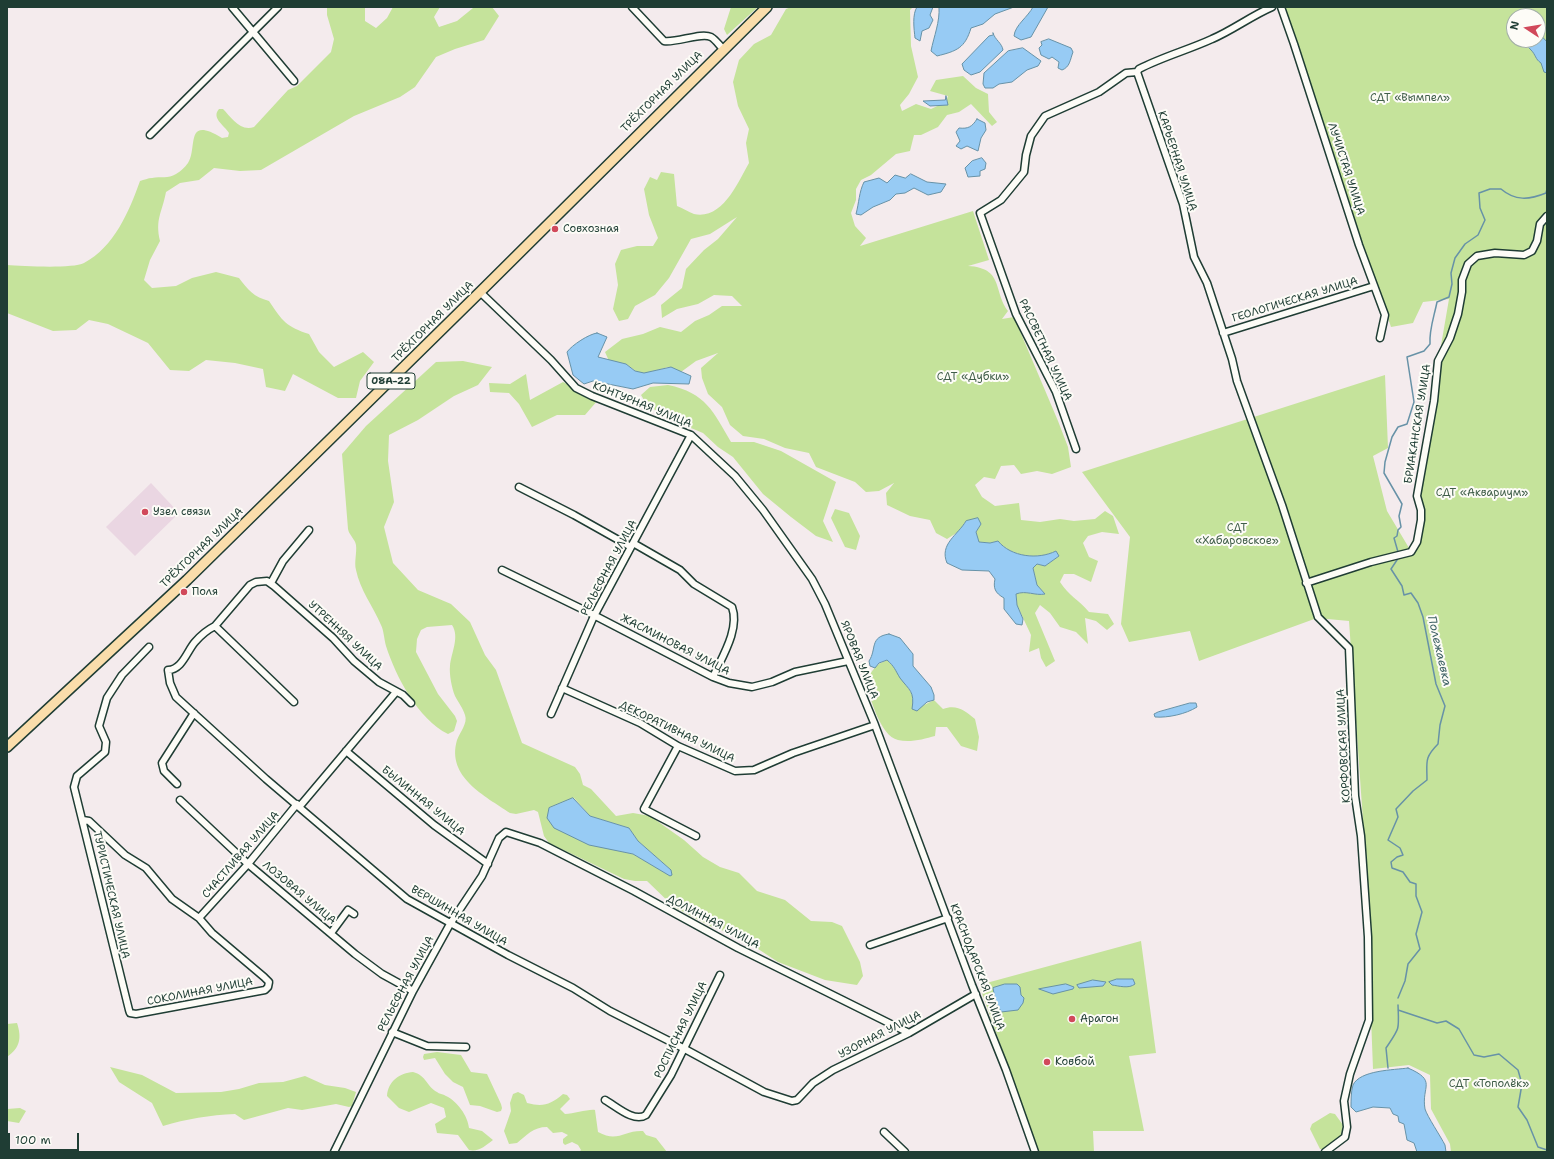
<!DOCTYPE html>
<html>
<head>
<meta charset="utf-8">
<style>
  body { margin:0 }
  #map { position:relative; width:1554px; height:1159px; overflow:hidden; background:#f4ebed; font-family:"Shantell Sans",sans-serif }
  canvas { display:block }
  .frame { position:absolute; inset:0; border:8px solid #1f3d34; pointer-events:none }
  .north { position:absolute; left:1506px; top:8px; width:40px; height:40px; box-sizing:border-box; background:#fdfcf7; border:1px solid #a4b0a9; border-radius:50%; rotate:282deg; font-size:11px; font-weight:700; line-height:16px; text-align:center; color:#1f3d34 }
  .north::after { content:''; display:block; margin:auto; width:14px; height:18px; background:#d1495b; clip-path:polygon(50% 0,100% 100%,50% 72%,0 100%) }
  .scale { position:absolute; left:8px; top:1133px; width:71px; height:18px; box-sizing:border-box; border:2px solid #1f3d34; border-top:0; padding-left:5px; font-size:12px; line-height:14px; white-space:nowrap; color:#1f3d34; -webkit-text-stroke:3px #fdfcf7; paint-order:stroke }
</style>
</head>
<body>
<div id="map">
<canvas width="1554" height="1159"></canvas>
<div class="frame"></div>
<div class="north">N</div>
<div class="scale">100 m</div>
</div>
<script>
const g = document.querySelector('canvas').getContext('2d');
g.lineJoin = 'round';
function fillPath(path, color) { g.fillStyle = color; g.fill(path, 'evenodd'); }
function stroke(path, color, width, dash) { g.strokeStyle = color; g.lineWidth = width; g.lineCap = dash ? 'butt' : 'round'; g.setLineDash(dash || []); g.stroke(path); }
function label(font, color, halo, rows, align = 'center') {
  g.font = font + ' "Shantell Sans",sans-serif'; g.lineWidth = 4; g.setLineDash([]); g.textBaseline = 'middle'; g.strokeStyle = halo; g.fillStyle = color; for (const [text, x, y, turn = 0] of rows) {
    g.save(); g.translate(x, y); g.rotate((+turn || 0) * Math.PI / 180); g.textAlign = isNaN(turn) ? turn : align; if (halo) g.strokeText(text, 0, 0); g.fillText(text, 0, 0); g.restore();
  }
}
fillPath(new Path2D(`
  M151 483 179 513 135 556 106 527Z`), '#ead6e2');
fillPath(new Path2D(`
  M327 7H365V21L376 28 387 18 393 7H440L434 17 439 27 457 21 473 8 492 7 499 16 484 40 455 49 436 57 415 87 400 97 354 116 261 170 240 171 214 168 199 180 180 183 166 192C162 213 155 219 160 241L150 260 144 280 152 288 176 286 192 278 216 272 239 278C248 290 254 297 269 301 282 321 287 327 309 334L319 352 334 367 363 352 374 362 360 381 356 398H338L293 374 285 391 266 387 263 369 235 363 206 360 189 371 170 370 148 343 108 324 89 320 76 330 53 331 7 313V265C22 266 72 269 84 263 114 247 129 212 140 181 144 180 148 178 152 178 161 176 168 179 176 174 180 172 185 167 188 163 198 148 184 115 222 138L228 137 229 133C224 125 211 118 219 109H223C231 117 240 132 254 127L288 90 297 86 331 52 334 39 327 15Z
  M731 7H758L727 35 724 29Z
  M791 7H913L910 10 911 46 918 77 909 94 900 105 902 111 916 104 931 109 946 102 948 96 930 91 936 80 963 76 976 88 988 94 989 112 997 122 992 126 971 104 959 112 947 115 938 127 921 135H914L910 151 896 154 871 175 861 180 856 189V200L851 213 855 226 866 238 860 246 973 211 989 260 968 266C1004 268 993 291 1008 311L1002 319 1014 317 1058 421 1068 447 1071 467 1052 474 1037 471 1021 474 1014 465 1001 466 995 479 984 477 975 485 982 497 995 506 1019 503 1021 520 1040 522 1060 519 1074 521 1095 519 1105 511 1113 516 1119 534 1102 532 1088 536 1083 543 1089 557 1098 561 1091 582 1074 574H1064L1060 582C1069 596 1078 599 1089 612L1108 614 1114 624 1107 630 1096 621 1085 618 1088 644 1076 632 1060 627 1050 613 1040 605 1035 613 1055 661 1046 667 1041 658 1039 648 1029 652 1031 635 1017 605 1016 594C1026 590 1035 596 1045 594L1037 585 1033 568 1037 564 1045 566 1059 556 1056 551C1038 560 1011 557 998 541L990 543 979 542 976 532 981 524 966 521 961 530 947 539 936 533 930 520 910 516 887 505 886 493 894 483 879 491 866 492 855 482 816 467 809 453 785 448 764 439 743 436 730 425 722 407 708 394 702 378 701 368 718 353 696 361 681 372 668 367 641 375 626 364 609 361 605 352 622 339 643 334 660 327 681 332 695 321 709 315 722 306H742L732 296 714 295 698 304 677 309 662 318 661 305 682 288 686 269 704 250 718 239 737 217 710 234 691 239 669 278 655 295 635 306 628 319 619 321 613 309 618 285 615 264 621 250 637 246H653L658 238 649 215 644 189 650 177 657 180 661 172 674 174 677 206C682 208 689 212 694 214 723 220 738 182 749 163L746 143 749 129 738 106 733 82 739 60 754 44 771 35 786 9Z
  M1283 7H1547V1152H1451L1450 1144 1431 1109 1430 1075 1409 1065 1373 1069 1364 835 1349 621 1317 618 1199 661 1190 631 1129 642 1121 624 1130 537 1082 472 1385 375 1388 448 1373 456 1387 511 1409 548 1420 526 1416 491 1449 299 1423 302 1413 323 1391 327ZM1514 16H1538V40H1514Z
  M463 361 492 367 478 385 454 396 418 420 389 435 388 461 394 502 384 527 393 563 418 590 451 604 470 622 485 655 496 670 522 743 575 767 580 774 583 785 591 789 616 816 633 813 650 816 684 840 703 857 720 867 739 873 757 891 785 900 811 921 832 922 842 926 860 962 863 976 857 985 825 980 778 962 749 943 737 938 731 933 714 928 674 907 647 881H635L624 879 549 843 544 836 538 812 534 810 516 814 510 813C485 796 446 777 457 740 460 732 468 723 465 715 463 708 458 702 455 696 452 689 449 674 450 666 451 653 460 637 452 625L427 627 421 630 417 639 416 652 438 694 455 716 457 721 454 731 448 734C418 719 396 677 386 646 384 639 384 631 381 625 373 606 360 590 356 570 354 562 357 553 356 545 355 539 349 535 348 529L342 454 366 426 436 362ZM574 798 590 816 629 828 638 841 671 870 669 875 633 854 615 850 549 808Z
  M526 374 530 400 563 382 598 400 585 415H557L532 427 519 404 509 393 490 392 489 383 510 384Z
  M668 385C706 393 713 411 731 442H754L781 451 836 482 823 521 833 542 816 536 791 517 763 494 733 457 718 447 703 433 674 421 647 405 641 395 650 387Z
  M835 509 849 513 860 536 856 550 845 547 831 518Z
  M887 660C901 672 909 691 920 707L934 700 943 709C957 704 965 711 975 719L979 737 977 751 961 746 947 727H936L935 736C924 739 910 743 898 740 880 736 870 697 866 682 871 671 876 664 887 660Z
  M1141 941 1156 1053 1129 1056 1144 1131H1093L1094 1152H1039L979 985Z
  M17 1023C22 1038 20 1048 7 1057V1024Z
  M437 1052 461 1055 471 1072 487 1074 501 1104 502 1108 501 1111 497 1112 480 1106 470 1105 463 1087 453 1082 445 1074 435 1058 424 1060 423 1057 424 1054Z
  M110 1067 142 1075 176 1093 221 1092 239 1089 259 1083 283 1082 305 1076 325 1085 345 1088 356 1092 352 1106 349 1107 336 1104 302 1110 288 1108 244 1120 235 1114C210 1115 186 1119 163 1126L152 1103 119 1082Z
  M413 1072C426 1075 427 1087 437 1092 439 1094 443 1094 446 1096 457 1101 468 1116 469 1128L482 1131 493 1140C485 1146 479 1152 469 1150L458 1135 437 1133 435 1124 446 1117 444 1108 431 1103 409 1112 399 1108 387 1096C388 1081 400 1073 413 1072Z
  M518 1092 524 1095 527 1103C543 1107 550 1105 563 1094L567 1095 570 1099 560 1109 565 1114C574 1114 588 1109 595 1110L598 1132C618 1143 624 1130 643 1131L646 1135 656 1138 667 1152H579L581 1150 578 1145 572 1142 565 1145 563 1143V1139L568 1135 562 1132 553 1133 547 1127C533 1127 527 1135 517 1143L509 1144 504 1131 511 1111 510 1103 513 1094Z
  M20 1108 26 1111 19 1123 7 1121V1109Z
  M1330 1113 1335 1114 1343 1125 1341 1135 1324 1149H1320L1310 1129 1312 1124Z`), '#c5e39b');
const water = new Path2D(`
  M917 7H933L930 15 933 20 929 28 922 31 920 41 915 38C914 29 912 14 917 7Z
  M939 7H1014L995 14 983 24 971 28C965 48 957 51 937 56L931 51C934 36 940 22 939 7Z
  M1033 7H1048L1031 37 1021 40 1014 36C1015 25 1028 17 1033 7Z
  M1538 32 1547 42V73L1544 72 1541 63C1535 59 1536 55 1531 50 1528 46 1524 45 1522 40H1538Z
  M993 33C995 40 1002 43 1003 50L980 72 971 75 964 70 962 64 989 36 993 35Z
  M1049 39 1071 48 1073 52C1070 60 1070 67 1062 70L1058 68 1059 62 1052 57 1049 59 1041 55 1039 48 1042 45 1041 42Z
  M1023 48 1041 61 1038 66 1027 70 1012 82 999 84 993 88H985L983 84 984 73 1008 51Z
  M946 96 948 105 930 106 923 101 945 100Z
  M977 119 985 123 986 130 981 138 978 151 967 146 961 149 956 146 960 141 956 132 959 128C968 129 972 127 977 119Z
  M982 158 986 163 985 169 980 171V176L968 177 965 168 972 161Z
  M911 174 927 182 946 184 941 192 928 195 914 188 905 193 896 194 890 200 873 207 861 215 856 214C859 203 859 192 864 182L879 178 887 183 895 175 905 178Z
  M597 333 607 337 598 357 626 364 635 371 644 373 671 367 691 376 689 384 653 383 633 389 593 381 584 384 573 375 567 352C572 345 589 334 597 333Z
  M978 518 981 524 976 532 979 542 990 543 998 541C1011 557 1038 560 1056 551L1059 556 1045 566 1037 564 1033 568 1037 585 1045 594C1035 596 1026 590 1016 594L1017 605 1023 619 1022 625 1016 624 1004 609V598C995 593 993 588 995 579L989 571 962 570 947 563C939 544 958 535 966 521Z
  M889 634 900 638 913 654V666L931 687 934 695V700L927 702 917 711 912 709C915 691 909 690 900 678 895 670 895 667 887 660L879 663 875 668 870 666 869 661C877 649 869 637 889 634Z
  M1190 703H1196L1197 707C1186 714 1168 718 1155 717L1154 714 1158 712Z
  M573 798 590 816 629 828 638 841 671 870 672 875 670 876 633 854 589 845 554 828 547 818 549 808Z
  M1117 979H1133L1135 984C1129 989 1119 986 1112 985L1109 982Z
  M1093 980 1106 982 1103 986 1079 988 1077 985Z
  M1005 984H1017L1020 987 1021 995 1024 998 1023 1003 1018 1010 1001 1012 995 999 993 988Z
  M1066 984 1074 987 1073 989 1053 994 1039 989Z
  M1408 1068C1438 1081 1421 1086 1425 1109 1427 1116 1441 1137 1445 1145L1446 1152H1417L1414 1143 1407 1140 1404 1124 1399 1122 1398 1116 1393 1114 1390 1108 1373 1107 1356 1112 1351 1107C1351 1101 1351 1091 1353 1085 1360 1070 1394 1070 1408 1068Z`);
fillPath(water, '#97cbf4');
stroke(water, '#6792a7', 1);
stroke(new Path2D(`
  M1547 154V159
  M1398 552 1394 538 1397 536 1398 530 1401 527 1399 516 1402 504 1384 473 1385 462 1392 437 1398 427 1407 424 1414 402 1407 357 1424 351 1430 344C1429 330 1434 317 1437 302L1449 297 1452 284 1451 273 1455 258 1465 244 1478 235 1485 220 1480 208 1479 193 1490 189H1501C1515 201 1529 200 1546 193L1547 189
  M1398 998 1405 981 1408 964 1420 949 1416 934 1422 912 1416 896V884L1410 882 1403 872 1392 868 1391 862 1397 857 1403 855 1400 848 1388 840 1398 817 1396 809 1413 791 1427 780C1427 762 1424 758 1438 744L1440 725 1445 706 1436 684 1423 617 1418 603 1411 593 1404 595 1402 586 1391 569 1399 557
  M1398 1010 1437 1023 1446 1021 1459 1029 1474 1055 1484 1057 1499 1054 1518 1070 1522 1084 1518 1107 1527 1120 1538 1147 1547 1150
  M1388 1068 1386 1048C1400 1027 1399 1031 1398 1005`), '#6792a7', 1.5);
const minor = new Path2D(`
  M232 7 253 32 278 7
  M632 7 664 41C677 43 701 32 711 37 716 40 719 45 723 49
  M1281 7 1294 44 1359 245 1385 315 1380 338
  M1137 72 1183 204 1194 257 1207 283 1232 359 1237 381 1282 505 1318 617 1349 648 1355 796 1361 836 1368 937 1369 1020 1350 1074 1344 1101 1347 1127 1345 1137 1325 1152
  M1137 72 1139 69C1162 57 1188 50 1212 39 1233 30 1251 16 1272 7
  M150 135 253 32 294 81
  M480 292 551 360 576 388 592 396 691 435 735 476 763 510 812 579 825 604 875 725 972 985 1006 1070 1035 1152
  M1223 333 1374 286
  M1076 449 1056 392 1016 314 980 213 1001 200 1024 172 1026 155 1031 136 1045 116 1099 92 1126 73 1137 72
  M519 487 574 515 631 547
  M633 543 680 570 694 584 732 607C740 629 722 657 713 677
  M502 570 584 610 713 677 729 683 752 687 772 682 795 672 848 661
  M271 583 283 561 309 530
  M1306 583 1371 562 1411 552 1417 542 1421 520V510L1417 496 1434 401 1438 361 1450 338 1458 314 1462 292V280L1468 264 1477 256 1495 253 1524 255 1532 251 1537 241 1540 224 1547 216
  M215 626 294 702
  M562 688 640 723 678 746 735 771 754 770 793 753 875 725
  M411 703 403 695 379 682 354 661 333 638 274 586 267 581 256 582 250 585 215 626C207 630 201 635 195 642 187 651 182 670 168 670L170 683 176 697 266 779 407 899 508 955 573 988 610 1011 683 1048 764 1092 792 1101 797 1100 813 1083 833 1070 909 1033 976 994
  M551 714 594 616 691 435
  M678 746 644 809 696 836
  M346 751 434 825 488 864
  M177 784 164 771 162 763 194 713
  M180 800 248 864 355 954 382 974 413 991
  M300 806 396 692
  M83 820 89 821 125 855 146 868 172 899 199 918 212 933 264 977 269 982 268 987 265 990 136 1014 130 1013 129 1010 74 787 77 776 105 752 106 742 99 726 107 698 122 675 149 647
  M199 918 248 864 297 804
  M331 933 348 910 354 914
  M870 945 948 918
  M392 1032 427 1046 466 1047
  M605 1100C616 1106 634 1123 646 1115L671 1075 720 975
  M884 1132 905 1152
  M334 1152 413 991 450 924 482 876 499 838 506 832 540 843 634 891 738 948 909 1033`);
const highway = new Path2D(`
  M7 747 187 580 480 292 767 7`);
stroke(minor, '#1f3d34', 9);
stroke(highway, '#1f3d34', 12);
stroke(minor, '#fdfcf7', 6);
stroke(highway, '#faddab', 9);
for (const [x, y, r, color] of [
  [555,229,4,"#d1495b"],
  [145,512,4,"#d1495b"],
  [184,592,4,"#d1495b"],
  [1072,1019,4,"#d1495b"],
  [1047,1062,4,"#d1495b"]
]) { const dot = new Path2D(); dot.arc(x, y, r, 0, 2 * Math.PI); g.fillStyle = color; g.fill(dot); stroke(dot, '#fdfcf7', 1.5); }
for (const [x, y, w] of [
  [391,381,48]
]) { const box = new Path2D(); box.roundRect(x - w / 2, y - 8, w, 16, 3); g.fillStyle = '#fdfcf7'; g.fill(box); stroke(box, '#1f3d34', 1); }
label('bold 10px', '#1f3d34', null, [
  ["08А-22",391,381]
]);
label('11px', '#1f3d34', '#fdfcf7', [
  ["ТРЁХГОРНАЯ УЛИЦА",662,92,-45],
  ["КАРЬЕРНАЯ УЛИЦА",1177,161,72],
  ["ЛУЧИСТАЯ УЛИЦА",1346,169,72],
  ["ГЕОЛОГИЧЕСКАЯ УЛИЦА",1295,300,-17],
  ["ТРЁХГОРНАЯ УЛИЦА",433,322,-45],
  ["РАССВЕТНАЯ УЛИЦА",1045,350,65],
  ["КОНТУРНАЯ УЛИЦА",642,405,22],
  ["БРИАКАНСКАЯ УЛИЦА",1418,424,-81],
  ["ТРЁХГОРНАЯ УЛИЦА",202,548,-44],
  ["РЕЛЬЕФНАЯ УЛИЦА",609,568,-62],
  ["УТРЕННЯЯ УЛИЦА",345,636,43],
  ["ЖАСМИНОВАЯ УЛИЦА",675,645,27],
  ["ЯРОВАЯ УЛИЦА",859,660,68],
  ["ДЕКОРАТИВНАЯ УЛИЦА",677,732,26],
  ["КОРФОВСКАЯ УЛИЦА",1344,746,-93],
  ["БЫЛИННАЯ УЛИЦА",423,801,39],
  ["СЧАСТЛИВАЯ УЛИЦА",241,855,-49],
  ["ЛОЗОВАЯ УЛИЦА",299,893,40],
  ["ТУРИСТИЧЕСКАЯ УЛИЦА",111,895,77],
  ["ВЕРШИННАЯ УЛИЦА",459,916,30],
  ["ДОЛИННАЯ УЛИЦА",713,922,28],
  ["КРАСНОДАРСКАЯ УЛИЦА",977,967,69],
  ["РЕЛЬЕФНАЯ УЛИЦА",406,984,-62],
  ["СОКОЛИНАЯ УЛИЦА",200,992,-11],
  ["РОСПИСНАЯ УЛИЦА",681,1030,-64],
  ["УЗОРНАЯ УЛИЦА",880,1035,-27]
]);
label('11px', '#405e49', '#fdfcf7', [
  ["СДТ «Вымпел»",1410,98],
  ["СДТ «Дубки»",973,377],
  ["СДТ «Аквариум»",1482,493],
  ["СДТ",1237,528],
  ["«Хабаровское»",1237,541],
  ["СДТ «Тополёк»",1489,1084]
]);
label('11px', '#1f3d34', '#fdfcf7', [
  ["Совхозная",563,229],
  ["Узел связи",153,512],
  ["Поля",192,592],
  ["Арагон",1080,1019],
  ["Ковбой",1055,1062]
], 'left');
label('italic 12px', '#3d6064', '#fdfcf7', [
  ["Полежаевка",1439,651,77]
]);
</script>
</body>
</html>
